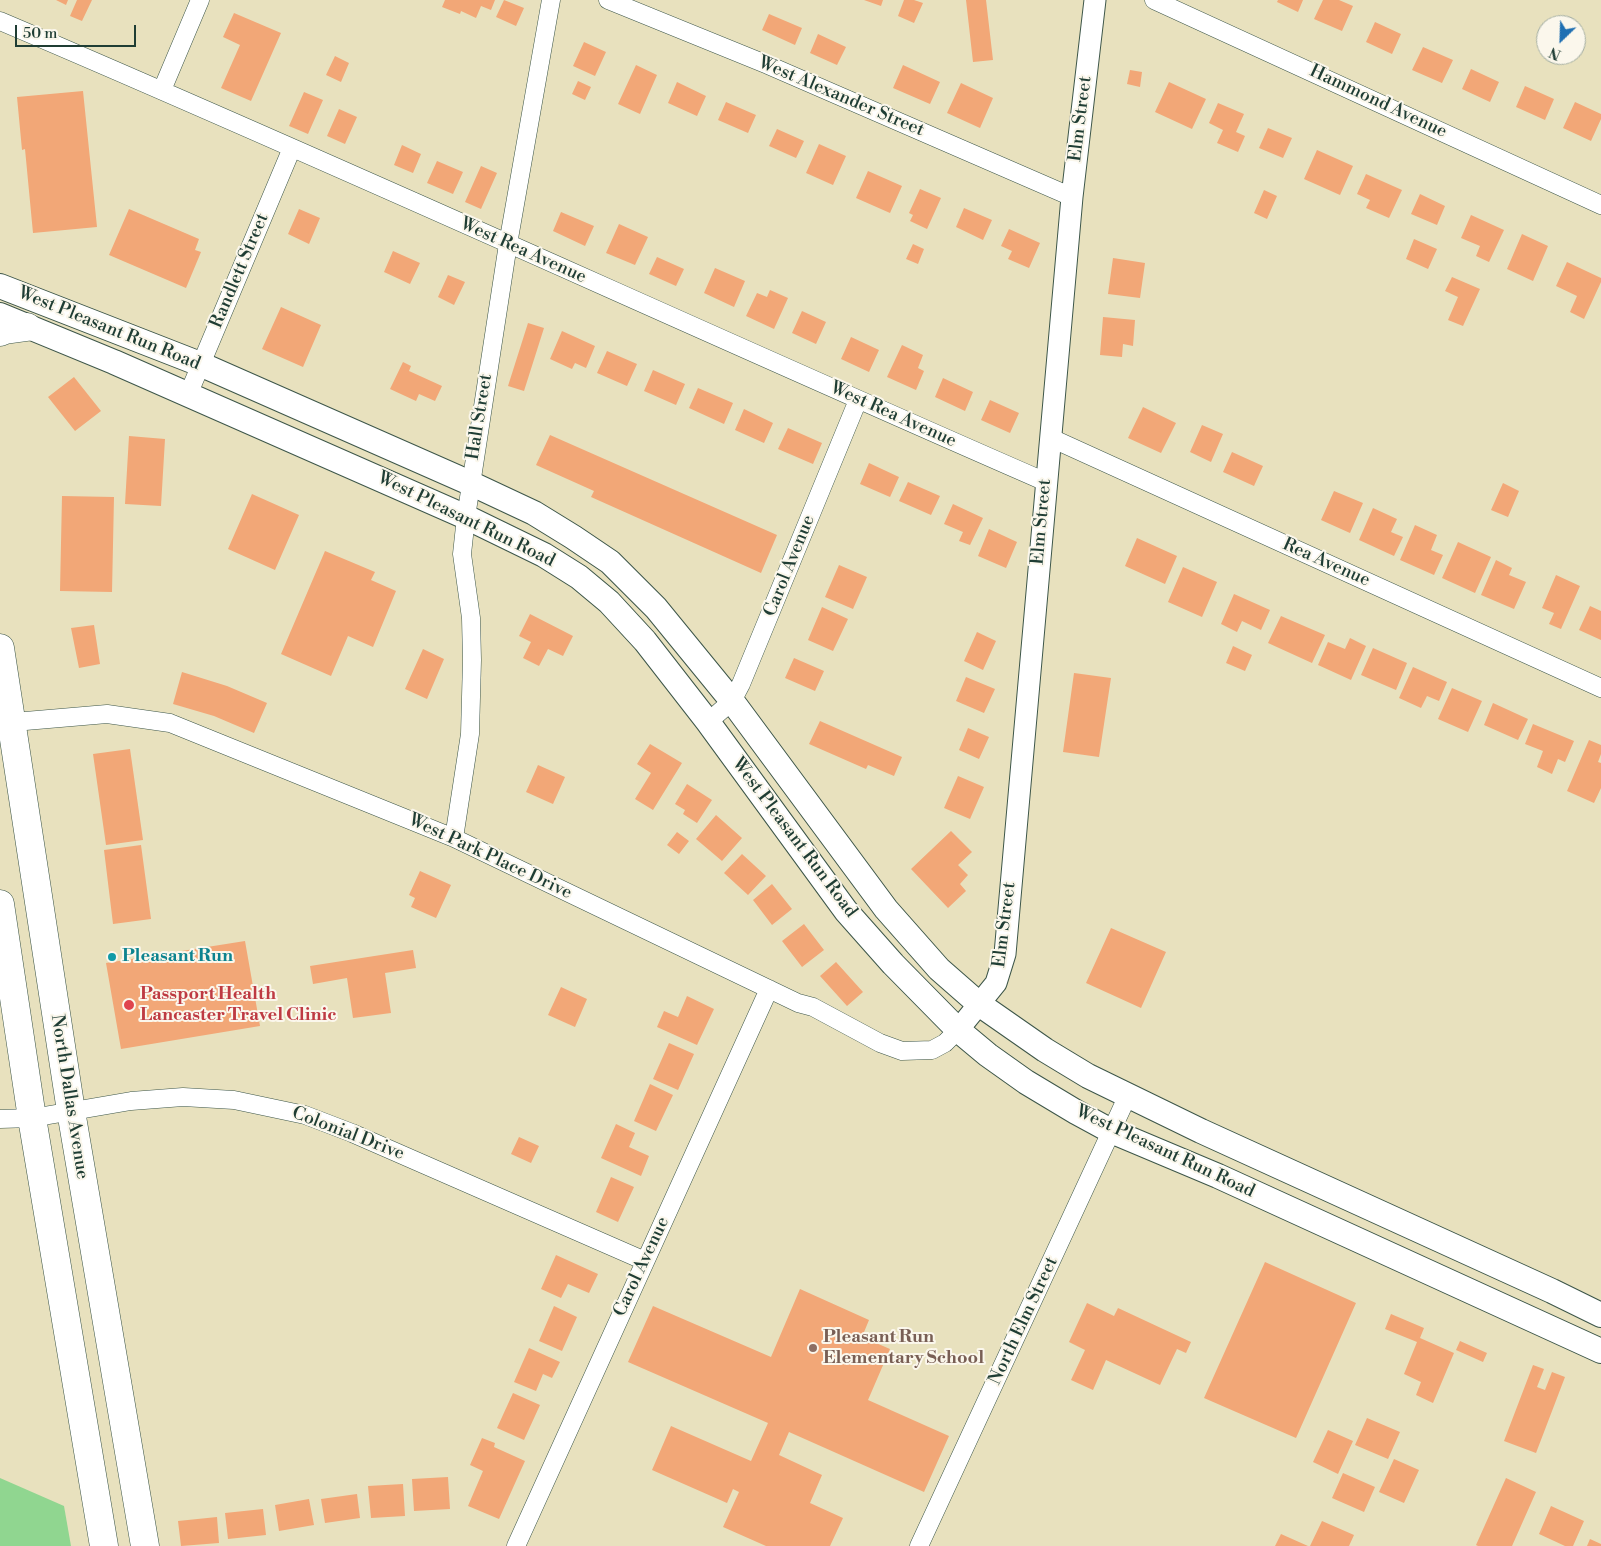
<!DOCTYPE html>
<html>
<head>
<meta charset="utf-8">
<style>
  body { margin:0 }
  #map { position:relative; width:1601px; height:1546px; overflow:hidden; background:#e8e1be; font-family:"Libre Bodoni",serif }
  canvas { display:block }
  .north { position:absolute; left:1536px; top:15px; width:50px; height:50px; box-sizing:border-box; background:#fbf7ec; border:1px solid #a3ada2; border-radius:50%; rotate:204deg; font-size:14px; font-weight:700; line-height:20px; text-align:center; color:#1f3d34 }
  .north::after { content:''; display:block; margin:auto; width:18px; height:22px; background:#1f6fb2; clip-path:polygon(50% 0,100% 100%,50% 72%,0 100%) }
  .scale { position:absolute; left:15px; top:25px; width:121px; height:22px; box-sizing:border-box; border:2px solid #1f3d34; border-top:0; padding-left:6px; font-size:15px; line-height:18px; white-space:nowrap; color:#1f3d34; -webkit-text-stroke:4px #fbf7ec; paint-order:stroke }
</style>
</head>
<body>
<div id="map">
<canvas width="1601" height="1546"></canvas>
<div class="north">N</div>
<div class="scale">50 m</div>
</div>
<script>
const g = document.querySelector('canvas').getContext('2d');
g.lineJoin = 'round';
function fillPath(path, color) { g.fillStyle = color; g.fill(path, 'evenodd'); }
function stroke(path, color, width, dash) { g.strokeStyle = color; g.lineWidth = width; g.lineCap = dash ? 'butt' : 'round'; g.setLineDash(dash || []); g.stroke(path); }
function label(font, color, halo, rows, align = 'center') {
  g.font = font + ' "Libre Bodoni",serif'; g.lineWidth = 4; g.setLineDash([]); g.textBaseline = 'middle'; g.strokeStyle = halo; g.fillStyle = color; for (const [text, x, y, turn = 0] of rows) {
    g.save(); g.translate(x, y); g.rotate((+turn || 0) * Math.PI / 180); g.textAlign = isNaN(turn) ? turn : align; if (halo) g.strokeText(text, 0, 0); g.fillText(text, 0, 0); g.restore();
  }
}
fillPath(new Path2D(`
  M0 1478 64 1506 71 1546H0Z`), '#90d690');
fillPath(new Path2D(`
  M56 0H68L66 5Z
  M77 0H92L82 21 70 16Z
  M445 0H495L491 10 481 6 476 18 461 11 460 14 442 7Z
  M504 0 524 8 516 26 496 17Z
  M864 0H883L881 6Z
  M904 0H914L923 3 914 23 898 16Z
  M966 0H986L993 60 973 62Z
  M1278 0H1303L1298 12 1277 2Z
  M1323 0H1339L1353 6 1342 31 1314 19Z
  M234 13 281 33 251 101 221 88 240 45 223 37Z
  M769 14 802 28 795 45 762 30Z
  M1375 22 1401 34 1392 54 1366 42Z
  M818 34 846 47 837 65 810 53Z
  M584 42 606 52 595 76 573 66Z
  M1423 47 1453 60 1442 83 1412 70Z
  M335 56 349 63 341 82 326 75Z
  M636 65 657 75 640 114 618 104Z
  M903 65 940 82 930 104 893 88Z
  M1471 69 1499 82 1490 102 1462 89Z
  M1130 70 1142 72 1140 87 1127 84Z
  M578 81 591 87 585 100 572 94Z
  M677 82 706 96 697 116 668 103Z
  M1169 82 1206 99 1192 129 1155 112Z
  M961 83 993 98 980 128 947 113Z
  M1525 86 1554 99 1545 120 1516 107Z
  M83 91 97 227 33 233 25 149 22 150 17 97Z
  M304 92 323 100 308 134 289 126Z
  M726 102 756 115 748 133 718 120Z
  M1575 102 1601 114V119L1591 141 1563 128Z
  M1218 103 1244 114 1236 132 1245 136 1238 152 1217 143 1223 130 1209 123Z
  M339 109 357 117 345 144 327 136Z
  M1268 128 1292 138 1283 158 1259 148Z
  M777 129 804 141 796 158 769 146Z
  M819 144 846 156 833 185 806 173Z
  M402 145 421 154 413 173 394 165Z
  M1317 150 1353 166 1340 195 1304 179Z
  M437 161 463 172 453 194 427 183Z
  M481 166 497 173 481 209 465 202Z
  M868 171 902 186 890 213 856 198Z
  M1366 174 1402 190 1389 218 1366 208 1370 200 1357 194Z
  M920 189 941 198 927 229 910 221 913 215 909 213Z
  M1264 190 1277 196 1267 219 1254 213Z
  M1420 194 1445 206 1437 225 1411 214Z
  M964 208 992 220 983 240 956 227Z
  M129 209 199 239 195 250 201 252 186 288 109 255Z
  M299 209 320 218 309 244 288 234Z
  M561 212 594 226 585 246 553 231Z
  M1471 215 1504 230 1489 262 1476 256 1480 246 1461 238Z
  M619 224 648 237 635 265 606 253Z
  M1009 229 1040 243 1029 268 1008 259 1012 251 1001 246Z
  M1522 234 1548 246 1533 281 1507 269Z
  M1414 239 1437 249 1428 269 1406 259Z
  M913 244 924 249 918 264 906 259Z
  M393 251 420 263 410 284 384 272Z
  M657 257 684 269 676 286 649 274Z
  M1113 258 1145 263 1140 298 1108 294Z
  M1567 262 1601 278V282L1584 319 1570 312 1577 296 1556 286Z
  M715 268 745 281 734 307 704 293Z
  M448 275 465 282 454 305 438 297Z
  M1452 277 1480 289 1463 326 1448 320 1458 297 1445 291Z
  M770 290 788 298 774 329 746 316 757 293 767 297Z
  M281 307 321 325 303 367 262 349Z
  M802 311 826 322 816 344 792 333Z
  M1103 317 1135 320 1133 346 1123 344 1122 357 1100 355Z
  M528 323 544 328 524 391 508 386Z
  M562 331 595 346 586 368 575 363 572 369 550 359Z
  M851 337 879 350 869 372 841 359Z
  M902 345 923 355 918 368 924 371 916 390 887 377Z
  M607 351 637 364 627 386 597 373Z
  M403 362 411 366 409 371 442 386 435 401 419 394 416 401 390 389Z
  M653 370 685 384 676 405 644 391Z
  M74 377 101 411 75 431 48 397Z
  M943 378 973 392 965 411 935 397Z
  M698 388 733 403 724 424 689 408Z
  M990 400 1019 413 1010 433 981 420Z
  M1143 407 1176 423 1161 453 1128 438Z
  M744 409 773 423 764 443 735 430Z
  M1202 425 1223 434 1211 462 1190 452Z
  M788 428 822 443 813 464 778 449Z
  M550 435 777 535 761 573 591 497 594 491 536 465Z
  M129 436 165 439 161 506 125 504Z
  M1232 452 1263 466 1254 486 1223 472Z
  M869 463 899 477 890 497 860 484Z
  M908 482 940 496 931 515 899 501Z
  M1503 483 1519 491 1508 517 1491 510Z
  M1334 491 1363 503 1350 533 1321 520Z
  M252 494 299 515 275 570 228 549Z
  M62 496 114 497 112 592 60 591Z
  M953 504 983 518 970 545 959 541 963 532 944 524Z
  M1373 508 1397 519 1391 532 1403 537 1394 556 1359 540Z
  M1415 525 1437 535 1431 550 1443 555 1434 575 1400 560Z
  M989 529 1017 542 1006 568 978 556Z
  M1137 538 1177 556 1165 584 1125 566Z
  M1458 542 1491 557 1475 593 1442 578Z
  M325 551 375 572 371 580 396 591 373 647 348 636 331 676 281 654Z
  M1496 560 1512 568 1509 575 1526 582 1514 609 1481 595Z
  M839 565 867 577 853 609 825 597Z
  M1183 567 1217 582 1202 617 1168 602Z
  M1556 575 1580 586 1561 629 1549 624 1554 613 1542 608Z
  M1234 594 1270 610 1261 630 1242 621 1237 632 1221 624Z
  M1590 606 1601 611V640L1579 630Z
  M822 607 848 619 833 651 808 640Z
  M530 614 573 636 563 656 548 649 539 666 523 658 531 642 519 636Z
  M1281 616 1325 635 1312 663 1268 643Z
  M94 625 100 664 79 668 71 628Z
  M977 632 996 641 983 670 964 661Z
  M1350 638 1366 646 1351 680 1318 665 1328 642 1345 649Z
  M1233 646 1252 655 1245 671 1226 663Z
  M1373 648 1407 663 1396 690 1361 675Z
  M423 649 444 659 427 699 405 689Z
  M794 658 824 671 815 691 785 678Z
  M1413 667 1447 682 1439 701 1427 696 1421 708 1399 698Z
  M182 672 227 686 267 703 254 733 214 716 173 704Z
  M1074 673 1111 678 1099 757 1063 752Z
  M966 677 995 689 984 713 956 701Z
  M1452 688 1482 701 1468 732 1438 719Z
  M1493 703 1528 719 1518 740 1484 725Z
  M820 721 902 757 894 776 868 765 866 769 809 744Z
  M1533 724 1574 741 1565 762 1558 759 1552 774 1537 767 1543 751 1525 744Z
  M968 728 989 737 979 759 959 750Z
  M1589 740 1601 745V754L1598 762 1601 763V788L1594 803 1567 791Z
  M650 744 682 763 653 810 635 799 651 773 637 764Z
  M130 749 143 840 106 845 93 754Z
  M538 765 565 777 553 804 526 792Z
  M958 776 984 787 970 819 944 808Z
  M687 784 712 800 697 823 683 814 685 810 675 804Z
  M716 815 742 838 722 861 696 839Z
  M951 831 972 852 958 865 968 875 960 884 966 891 948 908 911 869Z
  M677 832 689 841 679 854 667 845Z
  M141 845 151 919 113 924 104 850Z
  M742 854 766 876 748 895 724 873Z
  M420 871 451 885 436 918 411 907 415 898 409 895Z
  M772 884 792 909 772 925 753 900Z
  M804 924 824 950 802 967 782 941Z
  M1111 928 1166 952 1141 1008 1086 983Z
  M245 941 260 1026 121 1049 106 963Z
  M413 950 416 968 385 973 391 1013 353 1018 347 978 313 984 310 966Z
  M836 962 863 992 847 1006 820 976Z
  M561 987 587 999 575 1027 548 1015Z
  M687 996 714 1009 697 1045 657 1027 664 1011 678 1017Z
  M669 1043 694 1054 678 1090 653 1079Z
  M650 1084 673 1095 656 1131 634 1121Z
  M616 1124 635 1133 629 1147 649 1156 641 1176 601 1158Z
  M519 1137 539 1146 531 1163 511 1154Z
  M611 1177 634 1187 618 1222 596 1212Z
  M556 1255 598 1274 589 1293 568 1284 561 1298 541 1289Z
  M1265 1262 1356 1303 1296 1438 1204 1398Z
  M800 1289 869 1320 862 1337 890 1349 868 1400 949 1436 924 1492 789 1432 779 1455 822 1475 810 1503 843 1518 830 1546H766L723 1527 739 1492 733 1489 727 1503 652 1470 671 1426 751 1461 768 1423 628 1362 653 1306 771 1357Z
  M1087 1303 1114 1316 1118 1308 1191 1342 1186 1353 1177 1349 1160 1385 1106 1360 1093 1390 1071 1380 1085 1350 1069 1342Z
  M554 1306 577 1317 562 1351 539 1341Z
  M1391 1314 1424 1328 1420 1338 1454 1353 1433 1403 1416 1395 1421 1382 1404 1374 1417 1342 1385 1329Z
  M1460 1341 1487 1353 1483 1362 1456 1350Z
  M529 1348 560 1362 552 1378 543 1374 536 1391 514 1382Z
  M1533 1365 1544 1369 1537 1387 1545 1390 1552 1372 1565 1377 1536 1453 1504 1441Z
  M513 1393 540 1405 524 1440 497 1428Z
  M1367 1418 1400 1432 1388 1459 1355 1445Z
  M1328 1430 1353 1441 1338 1474 1313 1462Z
  M482 1438 495 1443 494 1447 525 1461 499 1519 468 1506 483 1471 470 1465Z
  M1394 1459 1419 1470 1404 1503 1379 1492Z
  M1343 1473 1375 1487 1364 1512 1332 1498Z
  M448 1477 450 1509 414 1511 412 1479Z
  M1506 1478 1536 1492 1512 1546H1478L1476 1545Z
  M403 1484 405 1516 371 1518 368 1486Z
  M357 1494 360 1518 325 1523 321 1499Z
  M309 1499 314 1525 279 1531 275 1505Z
  M1551 1506 1584 1521 1573 1546H1565L1539 1534Z
  M263 1509 266 1535 228 1539 225 1513Z
  M217 1517 219 1543 181 1546 178 1521Z
  M1322 1521 1354 1535 1349 1546H1310Z
  M1281 1534 1308 1546H1275Z
  M1590 1539 1601 1544V1546H1587Z`), '#f2a777');
const minor = new Path2D(`
  M608 0 768 65 1072 197
  M1154 0 1601 205
  M0 21C351 170 697 330 1046 482
  M162 90 200 0
  M188 395 292 148
  M1051 438 1601 688
  M708 722 732 701 741 684 858 400
  M2 723 107 714 170 723 454 838 798 1003 813 1007 880 1043 902 1051 932 1050 945 1043 958 1030
  M454 838 470 734 472 660 471 618 462 554 466 517 508 244 551 0
  M0 1119 32 1118 131 1101 183 1097 234 1100 305 1115 352 1133 645 1261
  M516 1546 769 989
  M919 1546 1128 1095`);
const tertiary = new Path2D(`
  M958 1030 996 983 1005 954 1072 197 1095 0`);
const secondary = new Path2D(`
  M0 286 200 364 470 483 534 513 573 537 610 562 656 608 732 701 886 909 939 969 979 1004 1045 1050 1088 1076 1201 1131 1552 1291 1601 1315
  M0 315 114 362 466 517 544 555 579 577 609 602 645 641 708 722 846 911 893 964 958 1030 988 1055 1026 1082 1076 1112 1111 1131 1218 1176 1601 1351`);
const primary = new Path2D(`
  M0 332 5 330 27 327
  M0 648 71 1111 145 1546
  M0 904 32 1118 104 1546`);
stroke(minor, '#3d5649', 19);
stroke(tertiary, '#3d5649', 23);
stroke(secondary, '#3d5649', 26);
stroke(primary, '#3d5649', 29);
stroke(minor, '#fff', 18);
stroke(tertiary, '#fff', 21);
stroke(secondary, '#fff', 24);
stroke(primary, '#fff', 28);
for (const [x, y, r, color] of [
  [112,957,5,"#0f9aa8"],
  [129,1005,6,"#e0444e"],
  [813,1348,5,"#8d6e63"]
]) { const dot = new Path2D(); dot.arc(x, y, r, 0, 2 * Math.PI); g.fillStyle = color; g.fill(dot); stroke(dot, '#fbf7ec', 2); }
label('18px', '#1f3d34', '#fbf7ec', [
  ["West Alexander Street",841,97,23],
  ["Hammond Avenue",1378,102,25],
  ["Elm Street",1081,119,-83],
  ["West Rea Avenue",523,251,24],
  ["Randlett Street",240,271,-67],
  ["West Pleasant Run Road",109,329,22],
  ["West Rea Avenue",893,415,24],
  ["Hall Street",480,417,-81],
  ["West Pleasant Run Road",466,520,26],
  ["Elm Street",1042,522,-85],
  ["Rea Avenue",1326,563,24],
  ["Carol Avenue",790,566,-68],
  ["West Pleasant Run Road",794,838,53],
  ["West Park Place Drive",490,857,25],
  ["Elm Street",1005,925,-83],
  ["North Dallas Avenue",69,1097,81],
  ["Colonial Drive",348,1134,21],
  ["West Pleasant Run Road",1165,1152,25],
  ["Carol Avenue",642,1267,-65],
  ["North Elm Street",1024,1321,-65]
]);
label('bold 18px', '#0d838f', '#fbf7ec', [
  ["Pleasant Run",122,957]
], 'left');
label('bold 18px', '#be3a42', '#fbf7ec', [
  ["Passport Health",140,995],
  ["Lancaster Travel Clinic",140,1016]
], 'left');
label('bold 18px', '#785e54', '#fbf7ec', [
  ["Pleasant Run",823,1338],
  ["Elementary School",823,1359]
], 'left');
</script>
</body>
</html>
